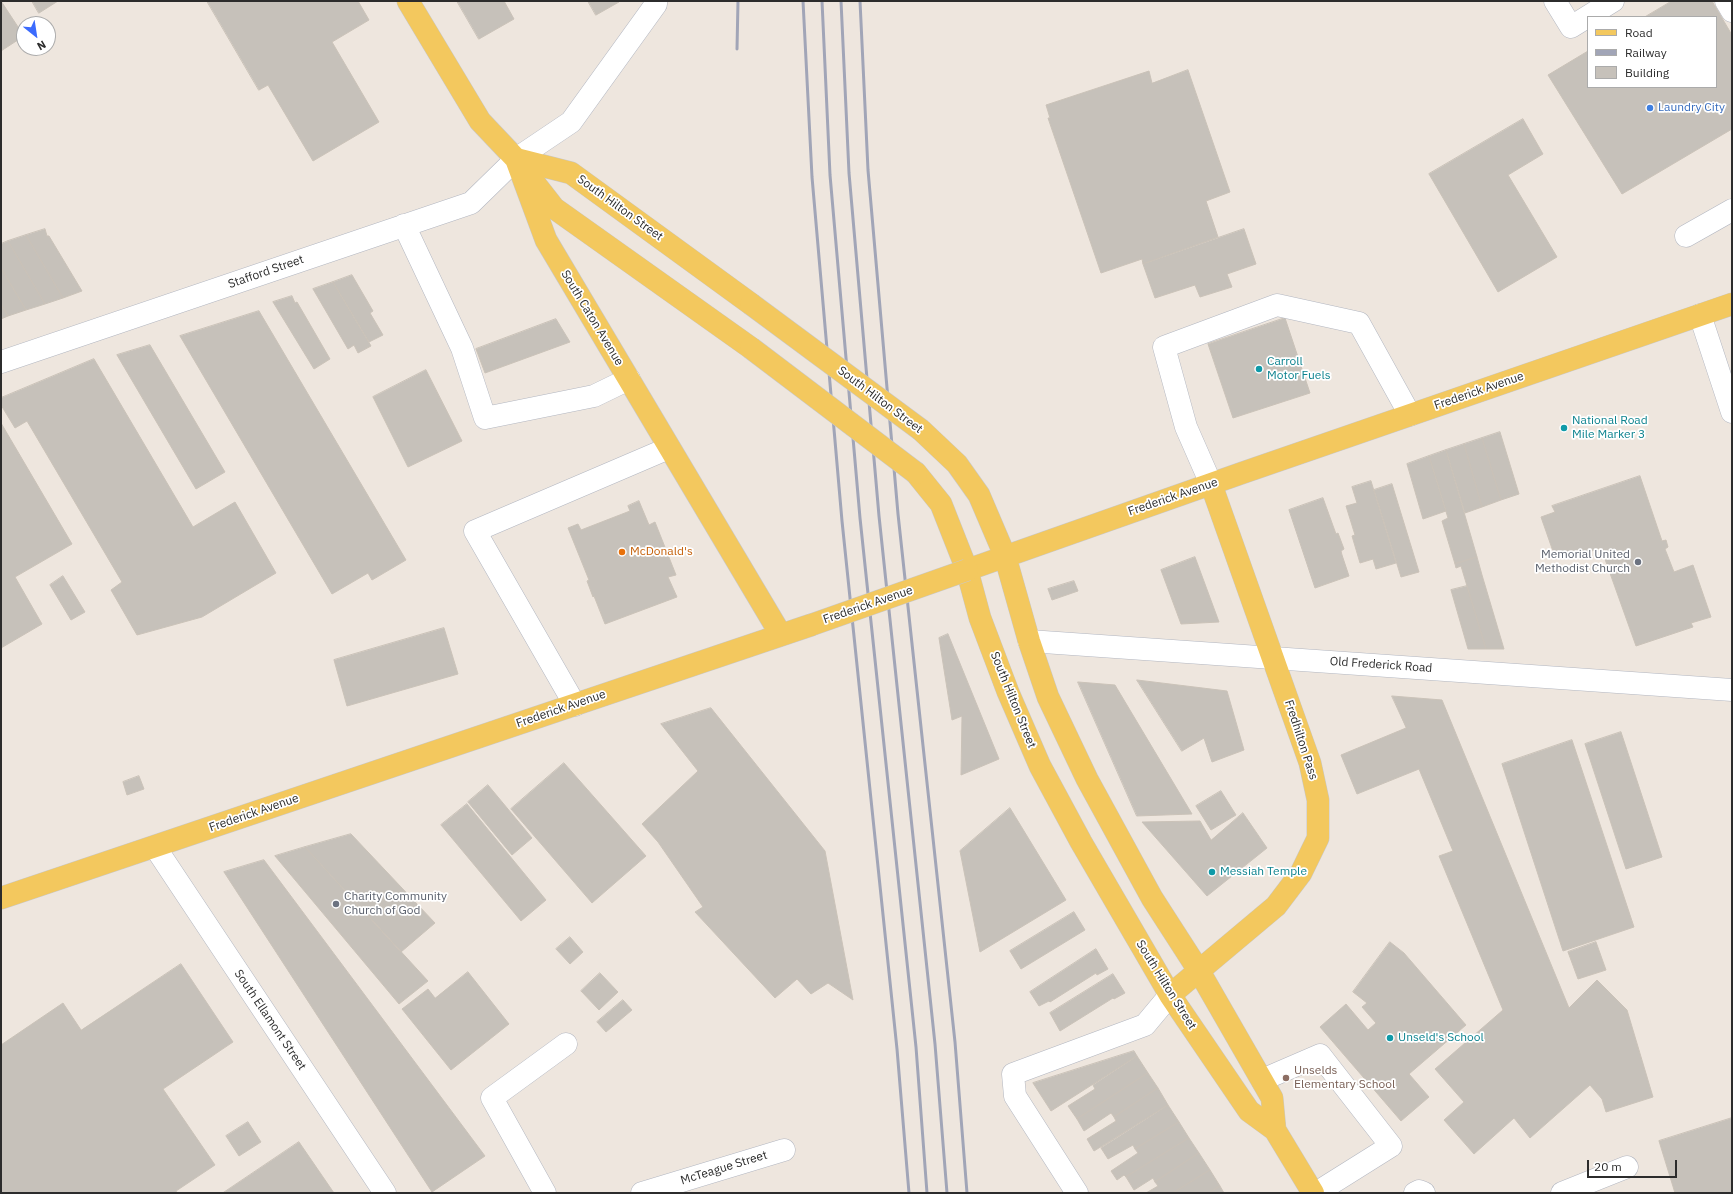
<!DOCTYPE html>
<html>
<head>
<meta charset="utf-8">
<style>
  body { margin:0 }
  #map { position:relative; width:1733px; height:1194px; overflow:hidden; background:#eee6de; font-family:"IBM Plex Sans",sans-serif }
  canvas { display:block }
  .frame { position:absolute; inset:0; border:2px solid #2c2c2c; pointer-events:none }
  .legend { position:absolute; left:1587px; top:16px; width:130px; height:72px; box-sizing:border-box; background:#fff; border:1px solid #ababab; margin:0; padding:5px 7px; list-style:none; font-size:12px; color:#2c2c2c }
  .legend li { display:flex; align-items:center; gap:8px; height:20px }
  .legend b { width:20px; border:1px solid #ababab }
  .north { position:absolute; left:16px; top:16px; width:40px; height:40px; box-sizing:border-box; background:#fff; border:1px solid #ababab; border-radius:50%; rotate:150deg; font-size:11px; font-weight:700; line-height:16px; text-align:center; color:#2c2c2c }
  .north::after { content:''; display:block; margin:auto; width:14px; height:18px; background:#3c6bfd; clip-path:polygon(50% 0,100% 100%,50% 72%,0 100%) }
  .scale { position:absolute; left:1587px; top:1160px; width:90px; height:18px; box-sizing:border-box; border:2px solid #2c2c2c; border-top:0; padding-left:5px; font-size:12px; line-height:14px; white-space:nowrap; color:#2c2c2c; -webkit-text-stroke:3px #fff; paint-order:stroke }
</style>
</head>
<body>
<div id="map">
<canvas width="1733" height="1194"></canvas>
<div class="frame"></div>
<ul class="legend">
<li><b style="height:5px;background:#f3c85e"></b>Road</li>
<li><b style="height:5px;background:#a1a5b7"></b>Railway</li>
<li><b style="height:11px;background:#c6c1ba"></b>Building</li>
</ul>
<div class="north">N</div>
<div class="scale">20 m</div>
</div>
<script>
const g = document.querySelector('canvas').getContext('2d');
g.lineJoin = 'round';
function fillPath(path, color) { g.fillStyle = color; g.fill(path, 'evenodd'); }
function stroke(path, color, width, dash) { g.strokeStyle = color; g.lineWidth = width; g.lineCap = dash ? 'butt' : 'round'; g.setLineDash(dash || []); g.stroke(path); }
function label(font, color, halo, rows, align = 'center') {
  g.font = font + ' "IBM Plex Sans",sans-serif'; g.lineWidth = 3.5; g.setLineDash([]); g.textBaseline = 'middle'; g.strokeStyle = halo; g.fillStyle = color; for (const [text, x, y, turn = 0] of rows) {
    g.save(); g.translate(x, y); g.rotate((+turn || 0) * Math.PI / 180); g.textAlign = isNaN(turn) ? turn : align; if (halo) g.strokeText(text, 0, 0); g.fillText(text, 0, 0); g.restore();
  }
}
const building = new Path2D(`
  M1 1 24 36 1 51Z
  M32 1H58L39 13Z
  M207 1H358L369 20 332 42 379 122 313 161 268 85 259 90Z
  M457 1H504L514 19 479 39Z
  M588 1H619V2L596 15Z
  M1672 1H1712L1732 35V129L1622 194 1548 75 1588 51V87H1716V17H1645Z
  M1188 70 1230 192 1206 201 1218 237 1143 264 1142 259 1101 273 1048 118H1050L1046 105 1149 71 1152 83Z
  M1523 119 1543 154 1508 175 1557 257 1498 292 1429 174Z
  M45 229 47 236H49L82 291 63 298 26 235Z
  M1244 229 1256 264 1227 274 1232 287 1200 297 1195 285 1155 298 1143 264Z
  M26 235 63 298 45 304 8 241Z
  M8 241 45 304 26 310 1 268V244Z
  M1 268 26 310 8 316 1 304Z
  M352 275 373 311 370 313 383 335 369 342 333 282Z
  M333 282 371 346 358 353 354 345 348 349 313 289Z
  M292 296 295 303 297 302 330 359 314 369 273 302Z
  M1 304 8 316 1 319Z
  M259 311 406 560 372 580 368 573 332 594 180 336Z
  M1285 318 1310 393 1233 418 1208 344Z
  M556 319 570 342 485 373 476 349Z
  M150 345 225 472 196 489 117 355Z
  M94 359 193 527 235 502 276 573 202 617 137 635 111 590 122 582 27 421 15 428 1 405V398Z
  M426 370 462 441 408 467 373 397Z
  M1 423 72 544 15 577 42 624 1 648Z
  M1500 432 1519 494 1501 500 1482 438Z
  M1482 438 1501 500 1482 507 1464 444Z
  M1464 444 1482 507 1465 513 1446 450Z
  M1446 450 1477 557 1455 564 1442 521 1448 518 1429 456Z
  M1429 456 1446 511 1423 519 1407 464Z
  M1640 476 1662 541 1666 540 1668 547 1665 549 1674 572 1693 565 1711 617 1691 623 1693 627 1636 646 1601 548 1570 558 1568 553 1555 557 1541 517 1555 512 1552 506Z
  M1371 481 1396 563 1376 569 1373 559 1360 563 1352 536 1355 535 1346 506 1357 503 1352 487Z
  M1392 484 1419 572 1401 577 1374 490Z
  M1323 498 1336 534 1338 533 1344 549 1341 551 1342 555 1349 576 1315 588 1289 510Z
  M639 501 649 525 655 522 676 575 668 577 677 597 605 624 594 596 593 597 587 581 589 580 568 528 578 524 581 530 630 511 628 506Z
  M1195 557 1219 622 1181 624 1161 570Z
  M1477 557 1482 575 1504 649H1486L1461 566 1456 568 1455 564Z
  M63 576 85 612 71 620 50 585Z
  M1074 581 1078 591 1052 600 1048 589Z
  M1467 586 1486 649H1468L1451 590Z
  M444 628 458 674 347 706 334 660Z
  M948 634 999 759 961 775 962 716 952 720 939 638Z
  M1137 680 1227 691 1244 750 1212 762 1204 738 1182 751Z
  M1078 682 1115 685 1192 814 1137 816Z
  M1392 696 1442 700 1569 1008 1597 980 1627 1010 1653 1097 1606 1112 1602 1099 1590 1085 1530 1138 1514 1118 1474 1154 1444 1120 1464 1102 1435 1069 1503 1010 1439 856 1453 851 1419 769 1357 794 1341 755 1406 728Z
  M711 708 825 851 853 1000 828 983 811 994 797 979 775 998 695 912 703 907 658 842 642 824 698 771 661 724Z
  M1621 732 1662 857 1626 869 1585 744Z
  M1572 740 1634 927 1563 951 1502 764Z
  M564 763 646 856 592 903 511 809Z
  M139 776 144 789 127 795 123 782Z
  M488 785 532 838 512 855 468 802Z
  M1221 791 1236 815 1211 830 1196 806Z
  M467 804 546 900 521 921 441 825Z
  M1010 808 1066 900 980 952 960 851Z
  M1243 813 1267 848 1207 896 1142 822 1200 821 1211 840Z
  M351 834 435 923 401 952 305 847Z
  M305 847 428 981 399 1004 275 856Z
  M264 860 485 1156 432 1192 224 872Z
  M1074 912 1085 930 1021 969 1010 951Z
  M570 937 583 952 570 964 556 949Z
  M1390 942 1404 953 1466 1025 1409 1074 1429 1097 1401 1121 1320 1027 1346 1004 1368 1030 1376 1023 1362 1007 1367 1003 1353 992Z
  M1596 942 1606 970 1578 979 1568 952Z
  M1096 949 1108 969 1097 975 1096 973 1050 1002 1049 1001 1039 1006 1030 992Z
  M181 964 233 1042 163 1089 215 1165 176 1191 177 1193H1V1045L63 1003 81 1030Z
  M468 972 509 1024 451 1070 402 1009 428 989 435 998Z
  M600 973 618 992 599 1010 581 991Z
  M1113 974 1125 993 1114 999 1113 998 1060 1031 1050 1013Z
  M623 1000 632 1010 606 1032 597 1022Z
  M1134 1051 1137 1056 1051 1111 1033 1083Z
  M1137 1056 1148 1073 1077 1119 1068 1106 1095 1089 1093 1085Z
  M1148 1073 1158 1088 1114 1117 1111 1113 1084 1131 1077 1119Z
  M1158 1088 1168 1105 1094 1151 1087 1139 1116 1121 1114 1117Z
  M1168 1105 1179 1122 1135 1149 1133 1145 1108 1159 1101 1148Z
  M1732 1118V1193H1675L1659 1141Z
  M248 1122 261 1142 239 1156 226 1136Z
  M1179 1122 1189 1138 1126 1177 1124 1175 1117 1180 1111 1171 1138 1153 1135 1149Z
  M1189 1138 1199 1153 1155 1182 1153 1178 1134 1190 1126 1177Z
  M299 1142 334 1193H223Z
  M1199 1153 1210 1170 1173 1193H1146L1158 1186 1155 1182Z
  M1210 1170 1220 1186 1209 1193H1173Z
  M1220 1186 1224 1193H1209Z`);
fillPath(building, '#c6c1ba');
stroke(building, '#cac2b8', 1);
const minor = new Path2D(`
  M1555 1 1571 27 1613 1
  M1726 1 1732 11
  M404 225 462 348 485 418 594 396 629 379
  M1686 236 1732 210
  M1700 315 1732 412
  M1 362 471 203 516 159 571 122 656 4V1
  M1211 484 1186 427 1164 347 1277 305 1359 323 1410 415
  M1029 641 1732 690
  M575 705 475 531 669 448
  M155 847 385 1193
  M1262 1080 1320 1055 1391 1146 1316 1193
  M545 1193 492 1098 566 1044
  M642 1193 784 1150
  M1077 1193 1015 1096 1013 1074 1145 1025 1170 995
  M1415 1193 1419 1191 1424 1193
  M1562 1193 1627 1167`);
const major = new Path2D(`
  M408 1 480 121 516 159 546 240 781 635
  M516 159 571 173 751 304
  M529 176 554 208 751 348
  M921 430 957 464 979 495 1005 556 1029 641 1048 697 1087 779 1152 898 1199 971 1272 1098 1275 1130
  M916 473 941 504 967 570 980 618 1008 692 1040 766 1081 842 1170 995 1249 1111 1275 1130 1313 1193
  M967 570 1242 473 1732 304
  M1 898 811 625
  M1170 995 1276 906 1301 873 1318 838V800L1310 763 1211 484`);
stroke(minor, '#b2b6c0', 23);
stroke(major, '#c8c8c8', 23);
stroke(minor, '#fff', 22);
stroke(major, '#f3c85e', 22);
stroke(new Path2D(`
  M803 1 812 177 842 521 897 1049 909 1193
  M822 1 830 175 860 518 916 1047 927 1193
  M841 1 849 173 879 516 935 1044 947 1193
  M860 1 868 170 898 514 955 1042 967 1193
  M737 49 738 1`), '#a1a5b7', 3);
const majorBridge = new Path2D(`
  M751 304 921 430
  M751 348 916 473
  M811 625 967 570`);
stroke(majorBridge, '#c8c8c8', 23, []);
stroke(majorBridge, '#f3c85e', 22);
for (const [x, y, r, color] of [
  [1650,108,4,"#3f7fe0"],
  [1259,369,4,"#0f9aa8"],
  [1564,428,4,"#0f9aa8"],
  [622,552,4,"#e8710a"],
  [1638,562,4,"#6b7280"],
  [1212,872,4,"#0f9aa8"],
  [336,904,4,"#6b7280"],
  [1390,1038,4,"#0f9aa8"],
  [1286,1078,4,"#8d6e63"]
]) { const dot = new Path2D(); dot.arc(x, y, r, 0, 2 * Math.PI); g.fillStyle = color; g.fill(dot); stroke(dot, '#fff', 1.5); }
label('12px', '#366cbe', '#fff', [
  ["Laundry City",1658,108]
], 'left');
label('12px', '#2c2c2c', '#fff', [
  ["South Hilton Street",620,208,36],
  ["Stafford Street",266,272,-19],
  ["South Caton Avenue",592,318,59],
  ["Frederick Avenue",1479,391,-19],
  ["South Hilton Street",880,400,37],
  ["Frederick Avenue",1173,497,-19],
  ["Frederick Avenue",868,605,-19],
  ["Old Frederick Road",1381,665,4],
  ["South Hilton Street",1013,700,68],
  ["Frederick Avenue",561,709,-19],
  ["Fredhilton Pass",1301,740,72],
  ["Frederick Avenue",254,813,-19],
  ["South Hilton Street",1166,985,58],
  ["South Ellamont Street",270,1020,56],
  ["McTeague Street",724,1168,-17]
]);
label('12px', '#0d838f', '#fff', [
  ["Carroll",1267,362],
  ["Motor Fuels",1267,376],
  ["National Road",1572,421],
  ["Mile Marker 3",1572,435],
  ["Messiah Temple",1220,872],
  ["Unseld's School",1398,1038]
], 'left');
label('12px', '#c56008', '#fff', [
  ["McDonald's",630,552]
], 'left');
label('12px', '#5b616d', '#fff', [
  ["Memorial United",1630,555],
  ["Methodist Church",1630,569],
  ["Charity Community",344,897,"left"],
  ["Church of God",344,911,"left"]
], 'right');
label('12px', '#785e54', '#fff', [
  ["Unselds",1294,1071],
  ["Elementary School",1294,1085]
], 'left');
</script>
</body>
</html>
